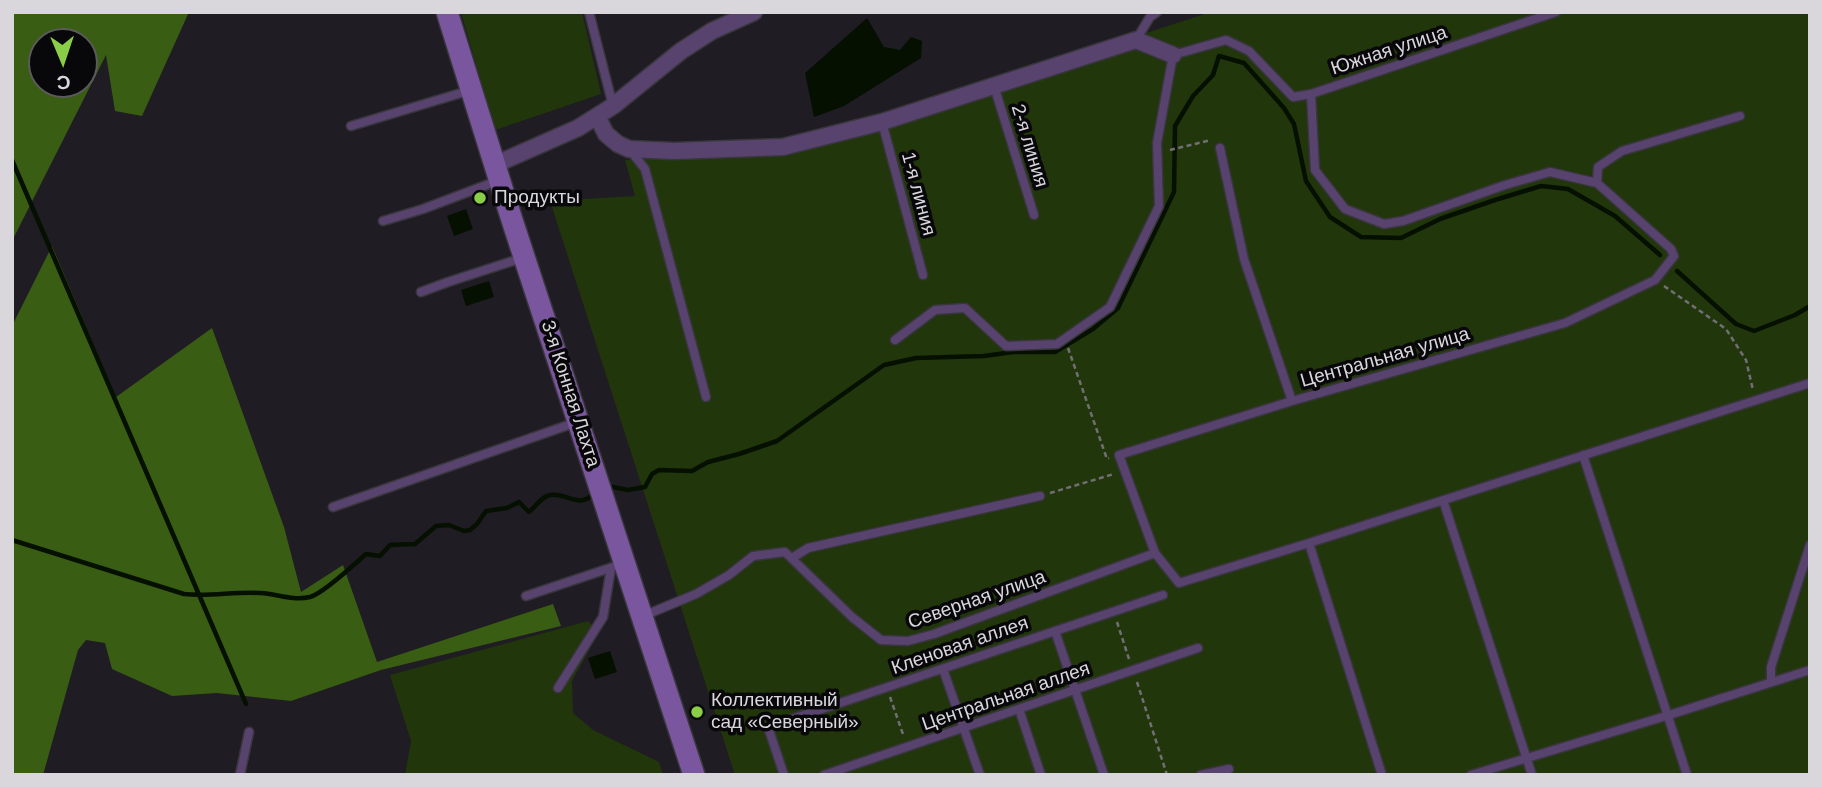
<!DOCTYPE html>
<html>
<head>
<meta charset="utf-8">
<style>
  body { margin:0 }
  #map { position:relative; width:1822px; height:787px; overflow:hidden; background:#1f1c23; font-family:Helvetica,sans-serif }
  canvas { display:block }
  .frame { position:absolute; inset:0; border:14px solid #d9d7dc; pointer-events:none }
  .north { position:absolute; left:28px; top:28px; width:70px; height:70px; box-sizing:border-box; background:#08070a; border:2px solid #5c5a5e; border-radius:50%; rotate:178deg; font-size:19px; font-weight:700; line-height:28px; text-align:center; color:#d9d7dc }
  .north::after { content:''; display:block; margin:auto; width:24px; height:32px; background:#8ace47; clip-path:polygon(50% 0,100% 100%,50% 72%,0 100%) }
</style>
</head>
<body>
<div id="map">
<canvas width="1822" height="787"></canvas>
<div class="frame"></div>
<div class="north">С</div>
</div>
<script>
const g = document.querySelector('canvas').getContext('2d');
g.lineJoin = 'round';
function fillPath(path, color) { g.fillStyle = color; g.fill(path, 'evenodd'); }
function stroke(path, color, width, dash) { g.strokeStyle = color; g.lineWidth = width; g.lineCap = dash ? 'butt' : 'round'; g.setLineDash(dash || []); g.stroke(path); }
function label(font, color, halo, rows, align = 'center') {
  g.font = font + ' Helvetica,sans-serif'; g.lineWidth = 7; g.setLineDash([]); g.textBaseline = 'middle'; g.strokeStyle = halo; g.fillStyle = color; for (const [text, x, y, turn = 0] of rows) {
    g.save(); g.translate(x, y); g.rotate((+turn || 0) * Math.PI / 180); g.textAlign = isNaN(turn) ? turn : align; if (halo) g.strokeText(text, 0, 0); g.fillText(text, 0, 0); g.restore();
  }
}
fillPath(new Path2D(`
  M461 12H582L601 94 495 130Z
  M1211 12H1810V775H735L550 201 635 196 625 160 781 147 1103 47Z
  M588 621 599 632 572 681 573 713 593 730 659 762 663 775H405L411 741 390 675Z`), '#21370b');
fillPath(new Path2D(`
  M12 12H189L142 116 115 111 106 55 12 241ZM42 42H84V84H42Z
  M52 246 116 397 212 328 284 527 301 592 343 565 377 662 553 604 561 626 381 670 291 701 217 693 172 696 112 669 105 643 86 640 78 650 43 775H12V326Z`), '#395d13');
fillPath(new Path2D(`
  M867 18 884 47 900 50 911 37 922 41 921 58 844 106 814 117 805 73Z
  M466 209 473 229 454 236 447 216Z
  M489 281 494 297 466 306 461 290Z
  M610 651 617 672 595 679 588 658Z`), '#061000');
stroke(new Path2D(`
  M12 160 246 704
  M1677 271 1736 324 1754 331 1795 315 1810 306
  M605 489 613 487 628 490 645 487 652 474 659 470 692 471 708 462 739 454 777 441 884 365 916 358 984 356 1013 352H1055L1093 329 1118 308 1174 192 1175 126 1193 96 1213 75 1219 56 1244 63 1284 108 1294 124 1306 181 1330 217 1361 237 1401 238 1440 219 1495 200 1541 186 1568 189 1615 216 1660 255
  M12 540 184 594C210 597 235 591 261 593 277 594 293 601 310 597 322 594 355 564 366 554L380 556 390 545 415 544 436 526 449 525 464 531 470 530 477 524 486 511 507 508 519 502 529 512C536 507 541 496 551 495 566 492 580 510 594 493`), '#061000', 4.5);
const lane = new Path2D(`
  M589 12 613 106
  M1136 40 1150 17 1157 12
  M994 86 1034 215
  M1311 94 1556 12
  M882 122 923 275
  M351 126 471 90
  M1220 148 1244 259 1292 401
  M630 150 645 169 706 397
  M1597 183 1598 167 1622 151 1740 116
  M383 221 423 209 497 181
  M421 292 448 282 522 258
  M895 340 935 310 965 308 1006 346 1057 344 1110 307 1159 206 1157 143 1173 55 1226 40 1249 51 1293 97 1311 94 1315 170 1345 209 1384 224 1403 221 1505 185 1550 172 1597 183 1671 249 1674 256 1655 280 1565 323 1292 401 1119 455 1155 553 1179 583 1309 543 1810 383
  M1583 455 1687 775
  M1443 500 1532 775
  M333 507 577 422
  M1309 543 1382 775
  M792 558 808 548 1040 496
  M526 596 613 567
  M643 616 696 594 729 575 753 556 785 552 852 617 881 640 908 641 934 634 1155 553
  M1055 631 1104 775
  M943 669 980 775
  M1771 682V667L1810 545
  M558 688 603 617 611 568
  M1019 709 1041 775
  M240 775 249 732
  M784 775 768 727 1163 595
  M824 775 1198 648
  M1201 775 1229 769
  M1471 775 1666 716 1810 670`);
const street = new Path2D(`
  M597 116 606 134 618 144 629 149 674 151 783 147 882 122 1136 40 1173 55
  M494 165 578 128 613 106 681 51 712 31 754 12`);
const secondary = new Path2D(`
  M447 12 512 220 694 775`);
stroke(lane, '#39363d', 11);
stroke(street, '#39363d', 19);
stroke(secondary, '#39363d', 24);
stroke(new Path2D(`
  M1170 150 1211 140
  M1664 286 1726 329 1746 360 1753 390
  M1068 348 1107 459 1109 458
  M1050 493 1114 474
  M1117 622 1129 659
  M1137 682 1167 775
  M890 697 904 737`), '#716f75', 2.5, [5, 3.5]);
stroke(lane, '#58436f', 8);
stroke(street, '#58436f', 16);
stroke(secondary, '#79569d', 21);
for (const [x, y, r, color] of [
  [480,198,7,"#8ace47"],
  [697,712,7,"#8ace47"]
]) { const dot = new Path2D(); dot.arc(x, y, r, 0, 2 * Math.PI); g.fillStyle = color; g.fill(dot); stroke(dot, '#08070a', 2.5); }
label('19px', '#d9d7dc', '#08070a', [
  ["Южная улица",1389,51,-18],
  ["2-я линия",1029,146,73],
  ["1-я линия",918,194,75],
  ["Центральная улица",1385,358,-16],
  ["3-я Конная Лахта",570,394,72],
  ["Северная улица",977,600,-19],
  ["Кленовая аллея",960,646,-19],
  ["Центральная аллея",1006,697,-19]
]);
label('19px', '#d9d7dc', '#08070a', [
  ["Продукты",494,198],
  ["Коллективный",711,701],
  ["сад «Северный»",711,723]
], 'left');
</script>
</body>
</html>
